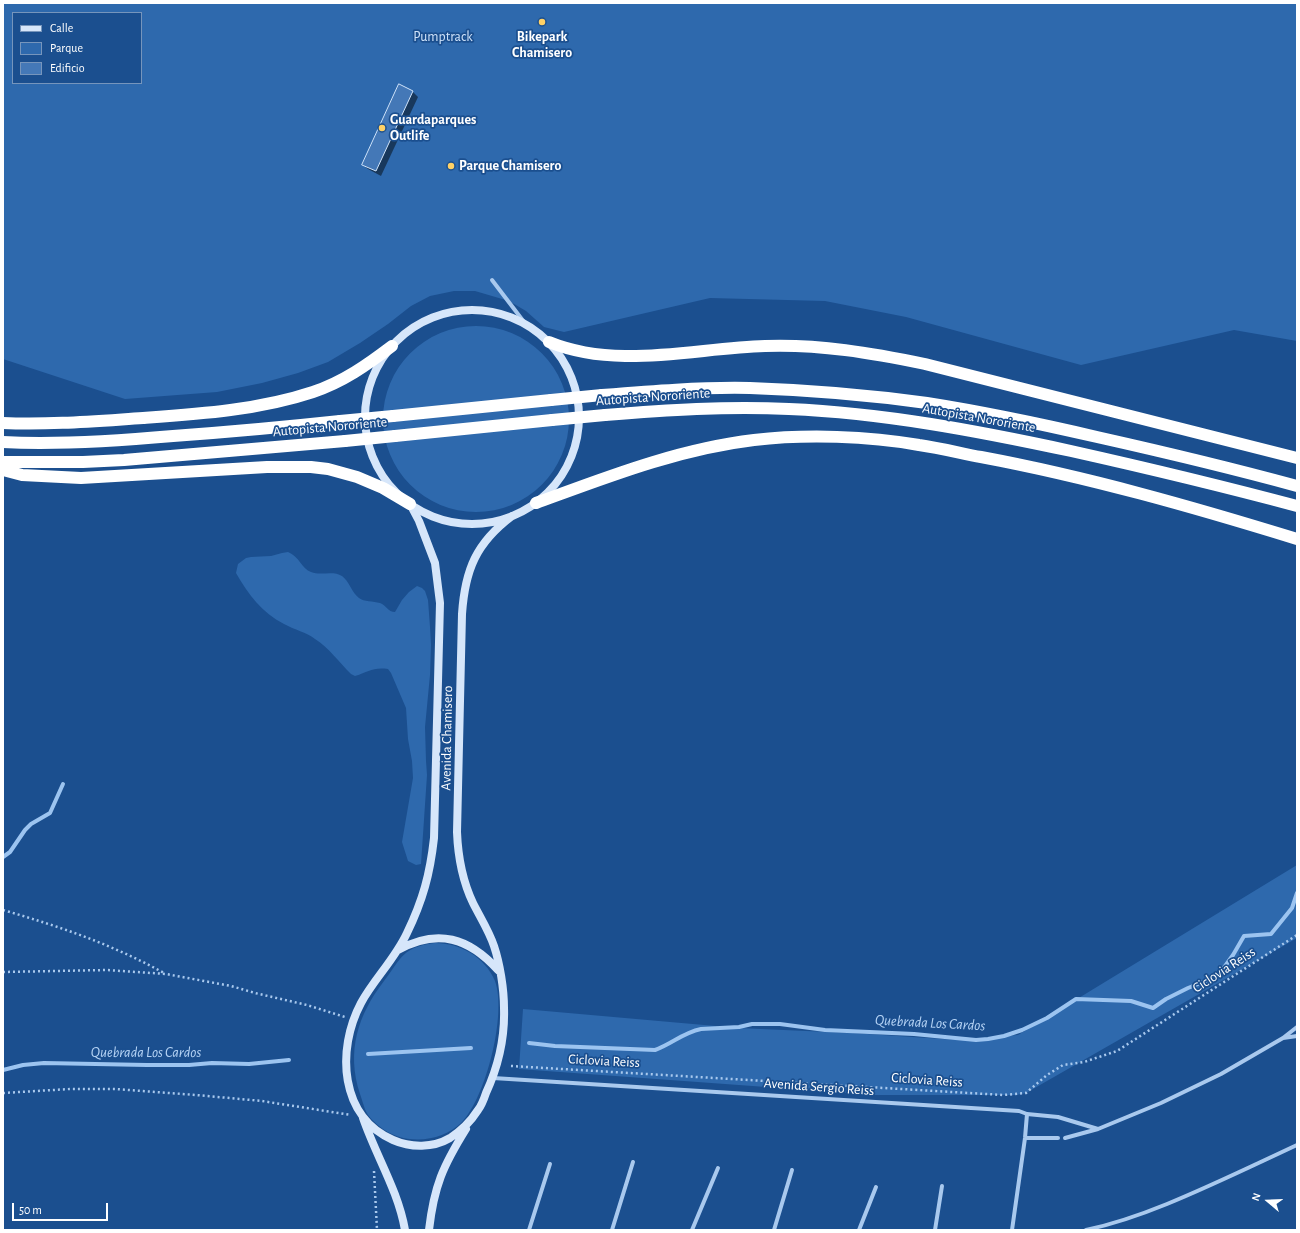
<!DOCTYPE html>
<html>
<head>
<meta charset="utf-8">
<style>
  body { margin:0 }
  #map { position:relative; width:1300px; height:1233px; overflow:hidden; background:#1b4f8f; font-family:"Alegreya Sans",sans-serif }
  canvas { display:block }
  .frame { position:absolute; inset:0; border:4px solid #fff; pointer-events:none }
  .legend { position:absolute; left:12px; top:12px; width:130px; height:72px; box-sizing:border-box; background:#1b4f8f; border:1px solid #7695bc; margin:0; padding:5px 7px; list-style:none; font-size:12px; color:#fff }
  .legend li { display:flex; align-items:center; gap:8px; height:20px }
  .legend b { width:20px; border:1px solid #7695bc }
  .north { position:absolute; left:1248px; top:1181px; width:40px; height:40px; -webkit-text-stroke:3px #1b4f8f; paint-order:stroke; rotate:289deg; font-size:11px; font-weight:700; line-height:16px; text-align:center; color:#fff }
  .north::after { content:''; display:block; margin:auto; width:14px; height:18px; background:#fff; clip-path:polygon(50% 0,100% 100%,50% 72%,0 100%) }
  .scale { position:absolute; left:12px; top:1203px; width:96px; height:18px; box-sizing:border-box; border:2px solid #fff; border-top:0; padding-left:5px; font-size:12px; line-height:14px; white-space:nowrap; color:#fff; -webkit-text-stroke:3px #1b4f8f; paint-order:stroke }
</style>
</head>
<body>
<div id="map">
<canvas width="1300" height="1233"></canvas>
<div class="frame"></div>
<ul class="legend">
<li><b style="height:5px;background:#d6e6fa"></b>Calle</li>
<li><b style="height:11px;background:#2e69ad"></b>Parque</li>
<li><b style="height:11px;background:#4478b7"></b>Edificio</li>
</ul>
<div class="north">N</div>
<div class="scale">50 m</div>
</div>
<script>
const g = document.querySelector('canvas').getContext('2d');
g.lineJoin = 'round';
function fillPath(path, color) { g.fillStyle = color; g.fill(path, 'evenodd'); }
function stroke(path, color, width, dash) { g.strokeStyle = color; g.lineWidth = width; g.lineCap = dash ? 'butt' : 'round'; g.setLineDash(dash || []); g.stroke(path); }
function label(font, color, halo, rows, align = 'center') {
  g.font = font + ' "Alegreya Sans",sans-serif'; g.lineWidth = 3.5; g.setLineDash([]); g.textBaseline = 'middle'; g.strokeStyle = halo; g.fillStyle = color; for (const [text, x, y, turn = 0] of rows) {
    g.save(); g.translate(x, y); g.rotate((+turn || 0) * Math.PI / 180); g.textAlign = isNaN(turn) ? turn : align; if (halo) g.strokeText(text, 0, 0); g.fillText(text, 0, 0); g.restore();
  }
}
fillPath(new Path2D(`
  M3 3H1297V341L1234 330 1081 365 906 317 825 301 710 298 564 332 544 327 526 311 509 301 475 291H454L430 296 411 306 388 324 360 343 328 362 298 373 262 383 217 392 125 399 3 359ZM13 13H141V83H13Z
  M383 419a93 93 0 1 1 186 0a93 93 0 1 1-186 0Z
  M288 552C299 556 302 569 311 572 321 576 333 570 342 576 349 581 352 593 359 598 364 602 373 601 380 603 386 605 388 612 395 612L402 600 409 592 417 586 422 588 425 591 428 600 430 627 431 645 430 675 425 727 426 761 427 775 421 864 416 865 408 861 402 842 413 778 412 761 408 739 406 708 391 673 388 669C372 667 369 672 355 676L351 674C339 662 329 648 315 639 306 632 295 630 284 624 262 613 248 594 236 573L238 564 246 558 251 557 271 556 282 553Z
  M1297 865V938L1026 1093 1016 1095H876L519 1069 523 1009 738 1028 852 1033 958 1040 1018 1035Z
  M435 943C460 943 485 957 495 981 507 1014 486 1097 462 1122 441 1143 403 1146 379 1126 364 1113 366 1111 360 1094 346 1051 358 1015 384 981 402 957 403 947 435 943Z`), '#2e69ad');
fillPath(new Path2D(`
  M399 86 413 92 418 97 381 176 368 169 363 165Z`), '#0007');
stroke(new Path2D(`
  M3 857 10 852 25 830 31 824 50 813 63 784
  M529 1043 555 1046 655 1050C672 1044 682 1033 701 1029L739 1027 752 1024H780L825 1030 914 1034 976 1040 988 1039 1004 1036 1022 1030 1047 1018 1076 999 1131 1001 1153 1008 1166 999 1188 988 1218 976 1233 955 1244 936 1271 934 1292 908 1297 893
  M368 1054 471 1048
  M3 1070 23 1065 44 1063 147 1065H189L212 1063 249 1064 289 1060`), '#9cc4f0', 4);
const building = new Path2D(`
  M399 84 413 91 376 171 362 165Z`);
fillPath(building, '#4478b7');
stroke(building, '#cfe3fa', 1);
stroke(new Path2D(`
  M3 910C61 927 111 944 164 973
  M3 972 107 970 166 974 231 986 255 993 307 1005 345 1017
  M511 1066 1003 1095 1026 1093 1047 1075 1063 1065 1084 1062 1117 1051 1297 935
  M3 1093 70 1089H116L196 1095 262 1101 351 1115
  M374 1171 377 1230`), '#a9c9ee', 2.5, [2, 3]);
stroke(new Path2D(`
  M492 280 524 322
  M1283 1038 1297 1036
  M493 1078 1019 1111 1027 1114 1058 1117 1098 1129
  M1025 1138H1058
  M1065 1138 1098 1129 1161 1103 1221 1074 1283 1038 1297 1027
  M529 1230 550 1164
  M612 1230 633 1162
  M692 1230 718 1168
  M774 1230 792 1170
  M859 1230 876 1187
  M935 1230 942 1186
  M1012 1230 1025 1138 1027 1114
  M1086 1230C1114 1224 1140 1215 1167 1204 1211 1186 1254 1165 1297 1145`), '#a9c9ee', 4);
stroke(new Path2D(`
  M365 417a107 107 0 1 1 214 0a107 107 0 1 1-214 0Z
  M410 504 419 521 435 563 440 603 434 838C430 874 423 900 407 933 395 959 374 979 361 1003 336 1050 340 1117 393 1140 411 1148 433 1148 450 1138 461 1131 471 1121 478 1110 482 1105 484 1099 486 1093 498 1067 505 1037 504 1008 504 989 500 964 494 946 489 931 480 917 473 903 462 880 458 857 457 832L462 614C465 570 476 543 512 516
  M398 950C438 928 469 938 498 970
  M363 1118C376 1156 398 1190 405 1230
  M429 1230C434 1186 443 1166 466 1129`), '#d6e6fa', 8);
stroke(new Path2D(`
  M549 342C618 370 694 348 765 346 819 344 872 353 925 364L1297 458
  M602 395C651 391 701 387 750 388 809 390 869 395 927 403 984 412 1041 424 1097 437 1164 452 1231 468 1297 486
  M605 415C666 410 727 406 789 409 884 413 978 431 1071 451 1147 468 1222 486 1297 506
  M393 416 551 400
  M3 423C50 425 96 421 143 418 199 414 259 410 313 392 343 382 367 365 392 346
  M395 436 552 420
  M3 442C60 445 117 441 173 436 229 432 284 427 340 421
  M3 462H83L124 460 345 441
  M3 470 22 475 81 478 267 467H311L328 469 357 477 383 488 410 504
  M536 503C607 477 678 449 754 440 806 434 868 436 919 445 940 448 960 453 981 457 1088 477 1193 507 1297 539`), '#fff', 12);
stroke(new Path2D(`
  M551 400 602 395
  M552 420 605 415
  M340 421 393 416
  M345 441 395 436`), '#fff', 12);
for (const [x, y, r, color] of [
  [542,22,4,"#ffd166"],
  [382,128,4,"#ffd166"],
  [451,166,4,"#ffd166"]
]) { const dot = new Path2D(); dot.arc(x, y, r, 0, 2 * Math.PI); g.fillStyle = color; g.fill(dot); stroke(dot, '#1b4f8f', 1.5); }
label('14px', '#cfe3fa', '#1b4f8f', [
  ["Pumptrack",443,37]
]);
label('bold 14px', '#fff', '#1b4f8f', [
  ["Bikepark",542,37,"center"],
  ["Chamisero",542,53,"center"],
  ["Guardaparques",390,120],
  ["Outlife",390,136],
  ["Parque Chamisero",459,166]
], 'left');
label('14px', '#fff', '#1b4f8f', [
  ["Autopista Nororiente",653,397,-4],
  ["Autopista Nororiente",979,418,10],
  ["Autopista Nororiente",330,427,-5],
  ["Avenida Chamisero",447,738,-89],
  ["Ciclovia Reiss",1224,970,-33],
  ["Ciclovia Reiss",604,1061,3],
  ["Ciclovia Reiss",927,1080,4],
  ["Avenida Sergio Reiss",819,1087,4]
]);
label('italic 15px', '#b5d3f5', '#1b4f8f', [
  ["Quebrada Los Cardos",930,1023,3],
  ["Quebrada Los Cardos",146,1052]
]);
</script>
</body>
</html>
